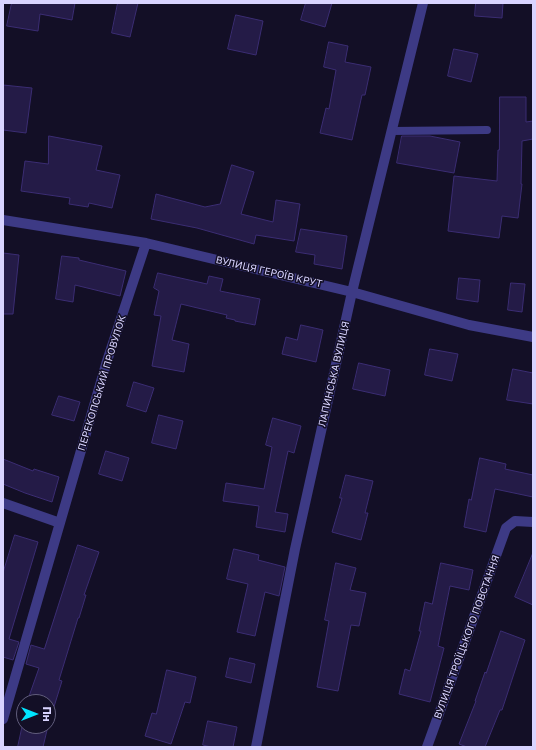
<!DOCTYPE html>
<html>
<head>
<meta charset="utf-8">
<style>
  body { margin:0 }
  #map { position:relative; width:536px; height:750px; overflow:hidden; background:#130f26; font-family:"Golos Text",sans-serif }
  canvas { display:block }
  .frame { position:absolute; inset:0; border:4px solid #d9d4ff; pointer-events:none }
  .north { position:absolute; left:16px; top:694px; width:40px; height:40px; box-sizing:border-box; background:#130f26; border:1px solid #625e7d; border-radius:50%; rotate:90deg; font-size:11px; font-weight:700; line-height:16px; text-align:center; color:#d9d4ff }
  .north::after { content:''; display:block; margin:auto; width:14px; height:18px; background:#00e5ff; clip-path:polygon(50% 0,100% 100%,50% 72%,0 100%) }
</style>
</head>
<body>
<div id="map">
<canvas width="536" height="750"></canvas>
<div class="frame"></div>
<div class="north">Пн</div>
</div>
<script>
const g = document.querySelector('canvas').getContext('2d');
g.lineJoin = 'round';
function fillPath(path, color) { g.fillStyle = color; g.fill(path, 'evenodd'); }
function stroke(path, color, width, dash) { g.strokeStyle = color; g.lineWidth = width; g.lineCap = dash ? 'butt' : 'round'; g.setLineDash(dash || []); g.stroke(path); }
function label(font, color, halo, rows, align = 'center') {
  g.font = font + ' "Golos Text",sans-serif'; g.lineWidth = 3; g.setLineDash([]); g.textBaseline = 'middle'; g.strokeStyle = halo; g.fillStyle = color; for (const [text, x, y, turn = 0] of rows) {
    g.save(); g.translate(x, y); g.rotate((+turn || 0) * Math.PI / 180); g.textAlign = isNaN(turn) ? turn : align; if (halo) g.strokeText(text, 0, 0); g.fillText(text, 0, 0); g.restore();
  }
}
const building = new Path2D(`
  M12 3H75L72 20 40 14 38 31 7 26Z
  M118 3H138L130 37 112 33Z
  M306 3H332L325 27 301 20Z
  M476 3H503L502 18 475 16Z
  M236 15 263 21 256 55 228 49Z
  M329 42 348 46 345 62 371 67 365 95H362L352 140 320 133 326 108 329 109 336 70 324 67Z
  M454 49 478 54 471 82 448 76Z
  M3 85 32 88 26 133 3 130Z
  M500 97H526V122L533 121V139L522 141 521 184H522L518 218 502 216 499 238 448 231 454 176 497 181 498 150H499Z
  M49 136 102 146 96 170 120 175 112 208 89 203 88 207 69 204 70 198 21 191 25 161 48 164Z
  M402 136H430L460 142 454 173 397 163Z
  M232 165 254 172 241 214 273 222 276 200 300 204 294 241 256 235 254 244 197 228 151 219 156 194 205 207 220 204Z
  M301 229 347 236 342 269 314 264 315 255 296 252Z
  M3 253 19 255 13 314H3Z
  M62 256 79 258V260L126 271 120 296 75 285 73 302 56 299Z
  M158 273 207 284 209 276 223 279 220 291 260 299 255 325 235 321V320L226 318 227 315 181 304 172 340 189 344 184 372 152 366 161 316 154 315 159 291 154 288Z
  M459 278 480 280 478 302 457 299Z
  M511 283 525 284 522 312 508 310Z
  M301 325 323 330 316 362 282 354 286 337 297 340Z
  M430 349 458 354 452 381 425 375Z
  M359 363 390 370 385 396 353 389Z
  M513 369 533 373V404L507 400Z
  M134 382 154 388 146 412 127 406Z
  M59 396 80 402 74 421 52 415Z
  M159 415 183 421 176 449 152 443Z
  M273 418 301 426 294 453 288 451 275 512 288 514 285 532 256 527 259 506 223 501 226 483 264 489 272 447 266 445Z
  M106 451 129 458 122 481 99 474Z
  M480 458 506 464 505 469 533 475V497L495 489 486 532 464 527 469 499 471 500Z
  M3 459 33 471 34 469 59 477 52 502 25 493 3 484Z
  M346 475 373 481 365 513H368L361 540 332 532 342 498H340Z
  M15 535 38 542 9 639 19 642 13 660 3 657V573Z
  M78 545 99 552 84 595H86L79 618H78L59 680 62 681 48 726V702H27L39 668 26 664 31 645 44 649Z
  M234 549 259 555 258 560 285 567 279 596 265 592 255 636 237 632 248 584 227 579Z
  M533 553V605L515 597Z
  M336 563 356 568 350 590 366 593 359 626 351 625 338 691 317 687 329 621 325 620Z
  M441 563 473 570 469 590 450 586 438 646 444 648 430 702 399 694 405 669 410 671 421 631H419L425 602 432 604Z
  M501 631 525 640 502 710H500L485 747H467L459 744 476 701H475L485 672 486 673Z
  M230 658 255 664 251 683 226 677Z
  M167 670 196 677 190 703 185 702 171 744 145 736 152 713 156 714Z
  M24 718V726H48L43 747H18Z
  M208 721 237 727 233 747H211L203 745Z`);
fillPath(building, '#241b47');
stroke(building, '#3b2d73', 1);
stroke(new Path2D(`
  M392 131 487 130`), '#3d3a85', 8);
stroke(new Path2D(`
  M3 220 146 243 352 292 469 325 533 337
  M3 503 60 523
  M3 719 107 361 146 243
  M256 747 295 549 352 292 423 3
  M427 747 506 528 515 521 533 522`), '#3d3a85', 10);
label('10px', '#d9d4ff', '#130f26', [
  ["ВУЛИЦЯ ГЕРОЇВ КРУТ",269,272,13],
  ["ЛАПИНСЬКА ВУЛИЦЯ",334,374,-77],
  ["ПЕРЕКОПСЬКИЙ ПРОВУЛОК",102,383,-73],
  ["ВУЛИЦЯ ТРОЇЦЬКОГО ПОВСТАННЯ",467,637,-70]
]);
</script>
</body>
</html>
